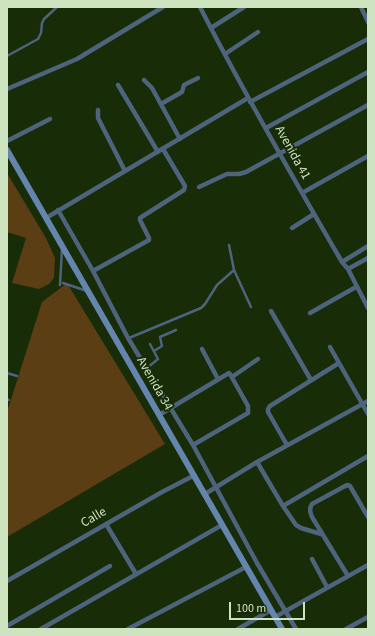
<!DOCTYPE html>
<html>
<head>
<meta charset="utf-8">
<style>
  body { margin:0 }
  #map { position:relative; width:375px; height:636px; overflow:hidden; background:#182c08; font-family:"Source Sans 3",sans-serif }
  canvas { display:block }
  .frame { position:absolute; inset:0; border:8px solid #cee4c1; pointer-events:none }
  .scale { position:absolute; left:229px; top:602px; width:76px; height:18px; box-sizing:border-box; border:2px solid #cee4c1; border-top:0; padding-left:5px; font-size:12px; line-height:14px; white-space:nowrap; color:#cee4c1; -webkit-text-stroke:3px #182c08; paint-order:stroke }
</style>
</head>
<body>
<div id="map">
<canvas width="375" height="636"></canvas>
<div class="frame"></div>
<div class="scale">100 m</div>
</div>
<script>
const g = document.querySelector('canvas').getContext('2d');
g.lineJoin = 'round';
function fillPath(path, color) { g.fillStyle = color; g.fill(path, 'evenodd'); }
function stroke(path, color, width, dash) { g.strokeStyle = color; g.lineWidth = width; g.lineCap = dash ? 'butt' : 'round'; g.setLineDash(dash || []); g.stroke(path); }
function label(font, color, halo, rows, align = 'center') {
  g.font = font + ' "Source Sans 3",sans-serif'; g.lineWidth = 4; g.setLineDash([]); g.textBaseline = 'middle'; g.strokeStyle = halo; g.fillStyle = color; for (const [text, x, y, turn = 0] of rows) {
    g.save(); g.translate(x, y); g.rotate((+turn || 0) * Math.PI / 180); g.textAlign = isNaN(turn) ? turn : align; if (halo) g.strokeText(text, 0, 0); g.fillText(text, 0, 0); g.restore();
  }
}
fillPath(new Path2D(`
  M7 173 46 238 55 258 54 278 49 284 39 289 12 283 26 238 7 232Z
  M67 283 165 444 7 537V412L42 302Z`), '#5b3e13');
stroke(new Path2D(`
  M7 56 38 39 41 33 42 23 44 19 57 7
  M234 270 251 307
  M63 283 87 291
  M60 285 62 249
  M129 338 201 308 205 304 217 285 234 270 229 245
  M154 351 162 346 160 337 176 330
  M147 368 158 359 150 344
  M7 373 17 376
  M7 399 9 400`), '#4e637c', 2.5);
stroke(new Path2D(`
  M200 7C244 93 293 178 342 262L348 269 368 308
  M361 7 368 22
  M211 28 244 7
  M225 54 258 32
  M144 80 152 88 180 139
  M118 85 158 152
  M7 89 77 59 163 7
  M250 102 368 39
  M161 104 182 92 184 85 198 78
  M98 110V118L125 171
  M266 128 368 72
  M7 141 50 119
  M199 187 227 174H239L246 172 368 105
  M302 193 368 156
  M58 210 93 271 128 338 193 445 257 563 296 629
  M46 218 248 98
  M292 228 314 214
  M342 262 368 246
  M348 269 368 258
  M93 271 149 240V238L140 220V218L184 190 185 186 163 149
  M271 311 311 380
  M310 313 356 287
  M330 347 368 414
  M202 349 218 379
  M232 377 258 359
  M159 415 229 373 230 374 248 406V413L193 445
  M287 445 268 412V409L270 406 339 363
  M257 462 368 401
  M205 494 257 462 283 506 296 525 301 528 321 534
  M283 506 368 456
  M106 524 136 574
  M312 559 327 587
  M348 576 312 517C310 512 309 509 312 504L347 485 350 486 368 517
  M7 581 162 492 193 476
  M275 617 368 565
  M7 626 110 566
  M41 629 222 525
  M128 629 246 567
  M238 629 271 610
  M346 629 368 617`), '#4e637c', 4.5);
stroke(new Path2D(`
  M7 150 282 629`), '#6485ad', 6);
label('13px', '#cee4c1', '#182c08', [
  ["Avenida 41",292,153,61],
  ["Avenida 34",154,384,60],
  ["Calle",94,518,-30]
]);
</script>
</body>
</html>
